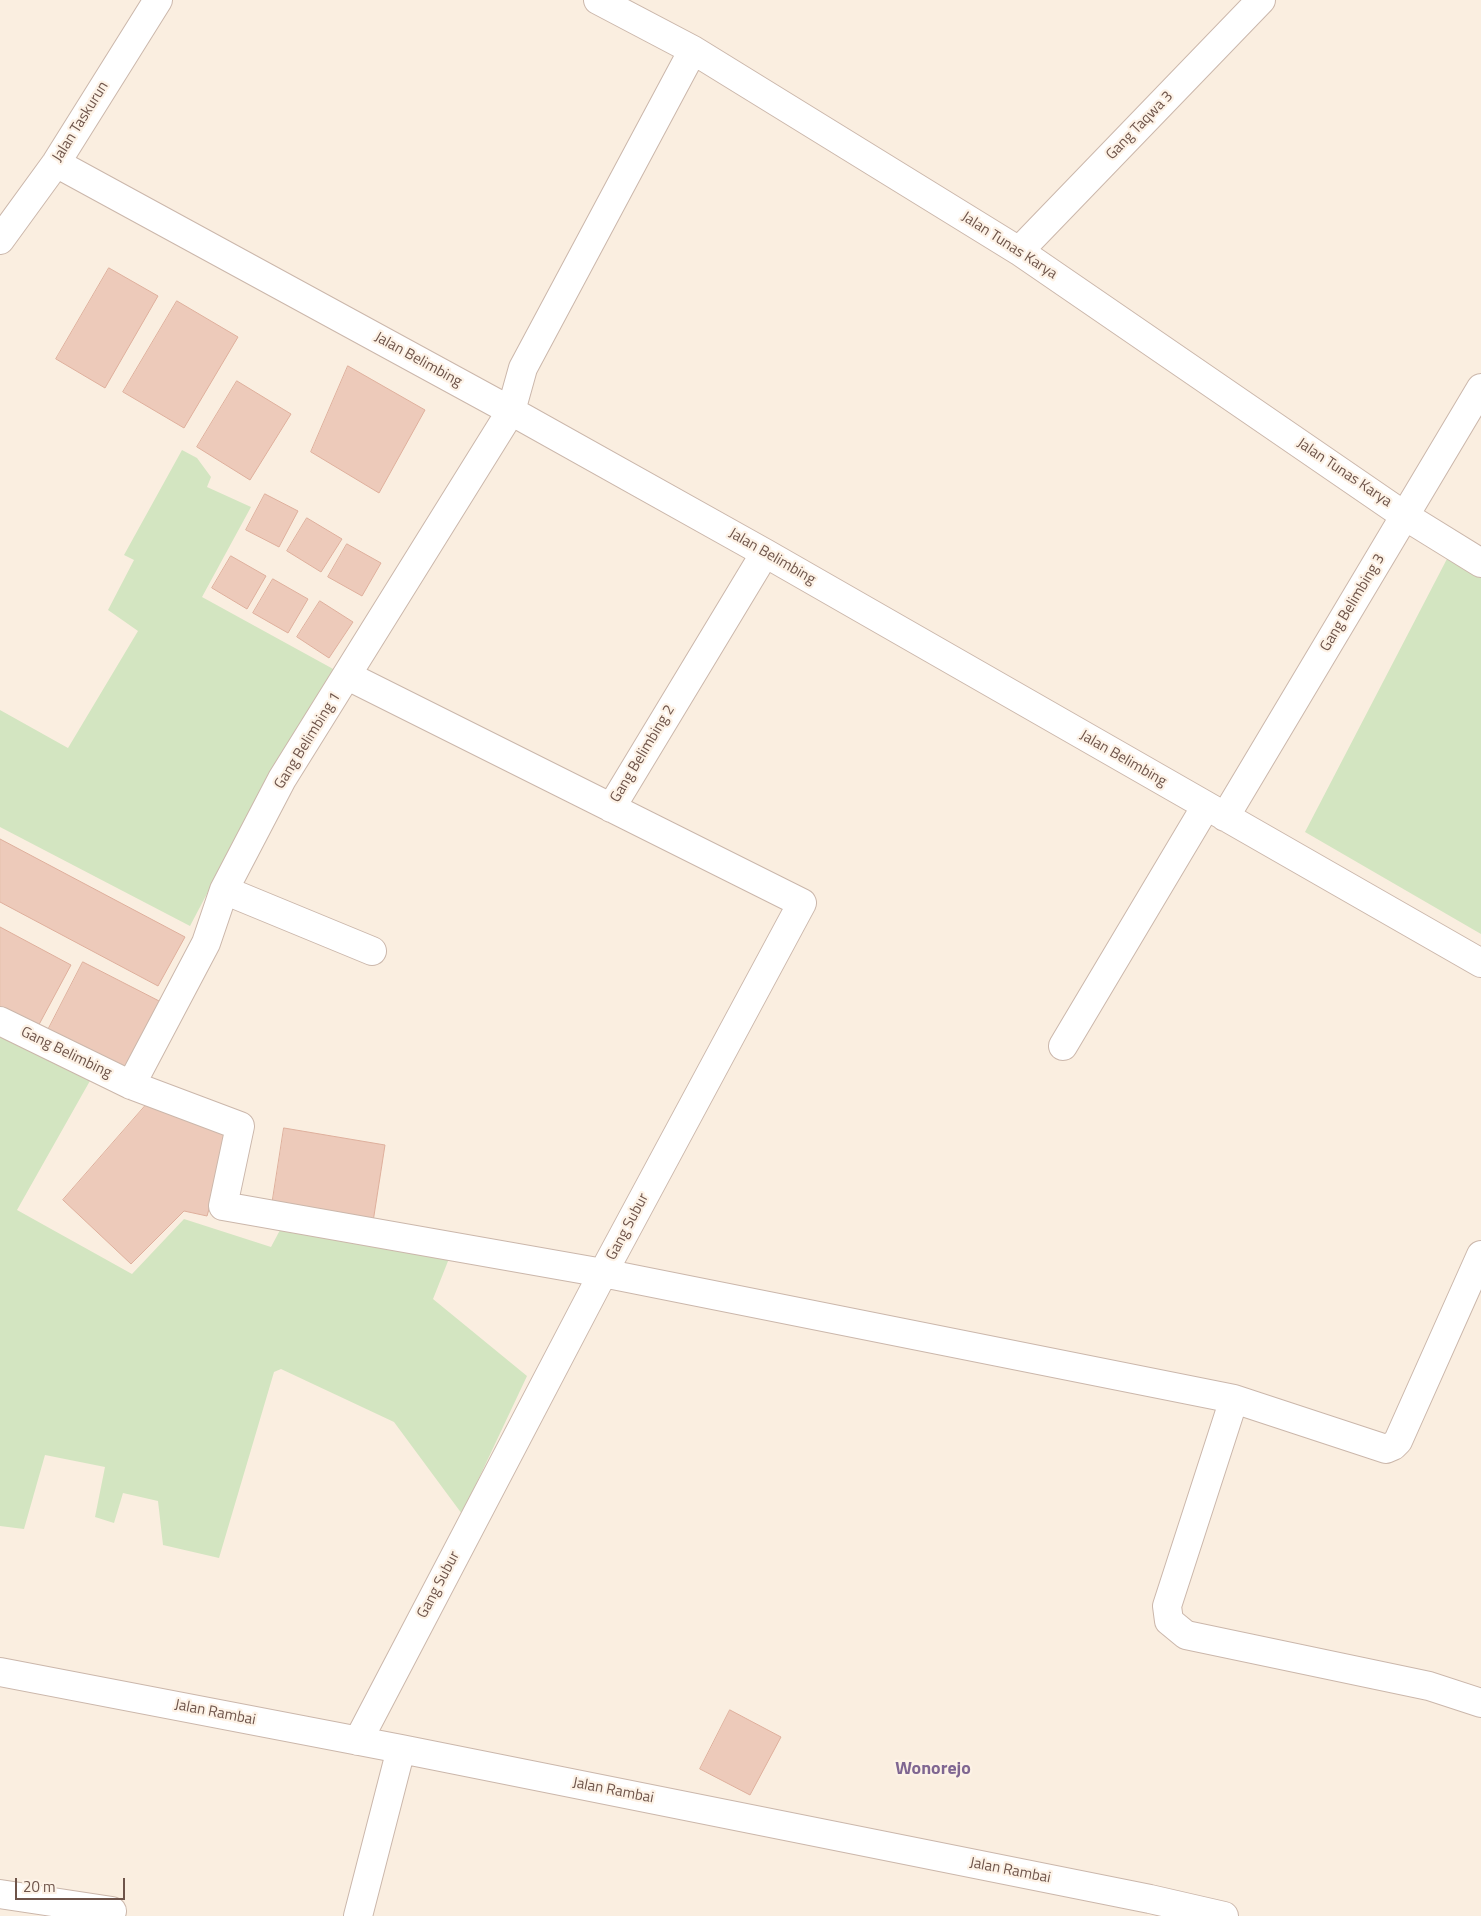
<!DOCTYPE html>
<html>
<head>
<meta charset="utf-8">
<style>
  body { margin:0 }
  #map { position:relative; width:1481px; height:1916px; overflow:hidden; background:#faeee0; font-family:"Titillium Web",sans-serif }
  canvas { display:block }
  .scale { position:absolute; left:15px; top:1878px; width:110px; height:22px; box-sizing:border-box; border:2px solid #6e544a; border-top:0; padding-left:6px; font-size:15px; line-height:18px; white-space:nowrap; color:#6e544a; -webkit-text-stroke:4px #fdf2e6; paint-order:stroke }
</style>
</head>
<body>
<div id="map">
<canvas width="1481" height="1916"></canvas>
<div class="scale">20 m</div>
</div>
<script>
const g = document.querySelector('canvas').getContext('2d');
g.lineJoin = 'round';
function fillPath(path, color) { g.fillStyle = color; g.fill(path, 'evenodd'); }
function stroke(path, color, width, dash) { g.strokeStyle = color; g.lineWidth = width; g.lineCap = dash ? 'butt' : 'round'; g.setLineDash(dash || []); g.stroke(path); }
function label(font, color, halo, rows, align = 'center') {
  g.font = font + ' "Titillium Web",sans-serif'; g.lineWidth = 4.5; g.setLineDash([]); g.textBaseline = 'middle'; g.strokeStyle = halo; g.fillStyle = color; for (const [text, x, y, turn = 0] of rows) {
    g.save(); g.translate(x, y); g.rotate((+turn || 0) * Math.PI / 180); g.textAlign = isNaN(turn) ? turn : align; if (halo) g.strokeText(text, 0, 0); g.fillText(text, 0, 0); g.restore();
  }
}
fillPath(new Path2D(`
  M182 450 197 458 211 477 207 487 251 507 202 597 335 670 240 831 190 926 0 827V710L68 748 138 631 108 610 134 560 124 555Z
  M1449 555 1481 575V934L1305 832Z
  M0 1033 91 1079 17 1210 132 1274 184 1219 271 1247 287 1217 454 1246 433 1299 527 1376 462 1514 394 1422 281 1369 274 1372 219 1558 163 1545 158 1501 123 1493 114 1523 95 1517 105 1467 45 1455 24 1529 0 1526Z`), '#d3e5c1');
const building = new Path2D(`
  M109 268 158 296 105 388 56 359Z
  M177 301 238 337 184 428 123 392Z
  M348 366 425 410 379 493 311 452Z
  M237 381 291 414 250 480 197 447Z
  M265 494 298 511 279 547 246 530Z
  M307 518 342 539 321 572 287 551Z
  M347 544 381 563 362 596 328 577Z
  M231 556 266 576 247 609 212 588Z
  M273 579 308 599 288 633 253 613Z
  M320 601 353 622 329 658 297 637Z
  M0 839 185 937 158 986 0 902Z
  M0 927 71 965 35 1032 0 1014Z
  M83 962 165 1004 130 1072 48 1030Z
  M153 1097 230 1137 207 1216 184 1211 131 1264 63 1200Z
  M284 1128 385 1145 373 1222 272 1205Z
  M730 1710 781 1737 750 1795 700 1769Z`);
fillPath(building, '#edcaba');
stroke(building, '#deaf9c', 1);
const minor = new Path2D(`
  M598 0 693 50 1019 251 1405 516 1481 563
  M56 163 511 411 765 553 1481 963
  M0 240 56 163 158 0
  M1019 251 1261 0
  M348 676 802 903 603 1273 358 1741
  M611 808 765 553
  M1225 817 1481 388
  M224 890 372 951
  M0 1021 131 1085 240 1126 223 1206 603 1273 1234 1399 1386 1449 1393 1446 1398 1441 1481 1255
  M1063 1046 1206 806
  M131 1085 206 943 224 890 282 779 511 411 523 368 693 50
  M1234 1399 1167 1606 1169 1621 1186 1635 1429 1686 1481 1703
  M0 1672 401 1749 1150 1899 1224 1916
  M0 1894 112 1911
  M358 1916 401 1749`);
stroke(minor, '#cbb7ab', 30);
stroke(minor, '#fff', 28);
label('15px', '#6e544a', '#fdf2e6', [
  ["Jalan Taskurun",81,122,-58],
  ["Gang Taqwa 3",1140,126,-46],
  ["Jalan Tunas Karya",1009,246,33],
  ["Jalan Belimbing",418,360,29],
  ["Jalan Tunas Karya",1344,473,34],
  ["Jalan Belimbing",772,557,30],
  ["Gang Belimbing 3",1353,603,-59],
  ["Gang Belimbing 1",308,741,-58],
  ["Gang Belimbing 2",643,754,-59],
  ["Jalan Belimbing",1123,759,30],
  ["Gang Belimbing",66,1053,26],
  ["Gang Subur",628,1227,-62],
  ["Gang Subur",439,1585,-62],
  ["Jalan Rambai",215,1713,11],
  ["Jalan Rambai",613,1791,11],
  ["Jalan Rambai",1010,1871,11]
]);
label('bold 18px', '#7f6691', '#fdf2e6', [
  ["Wonorejo",933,1770]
]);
</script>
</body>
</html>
